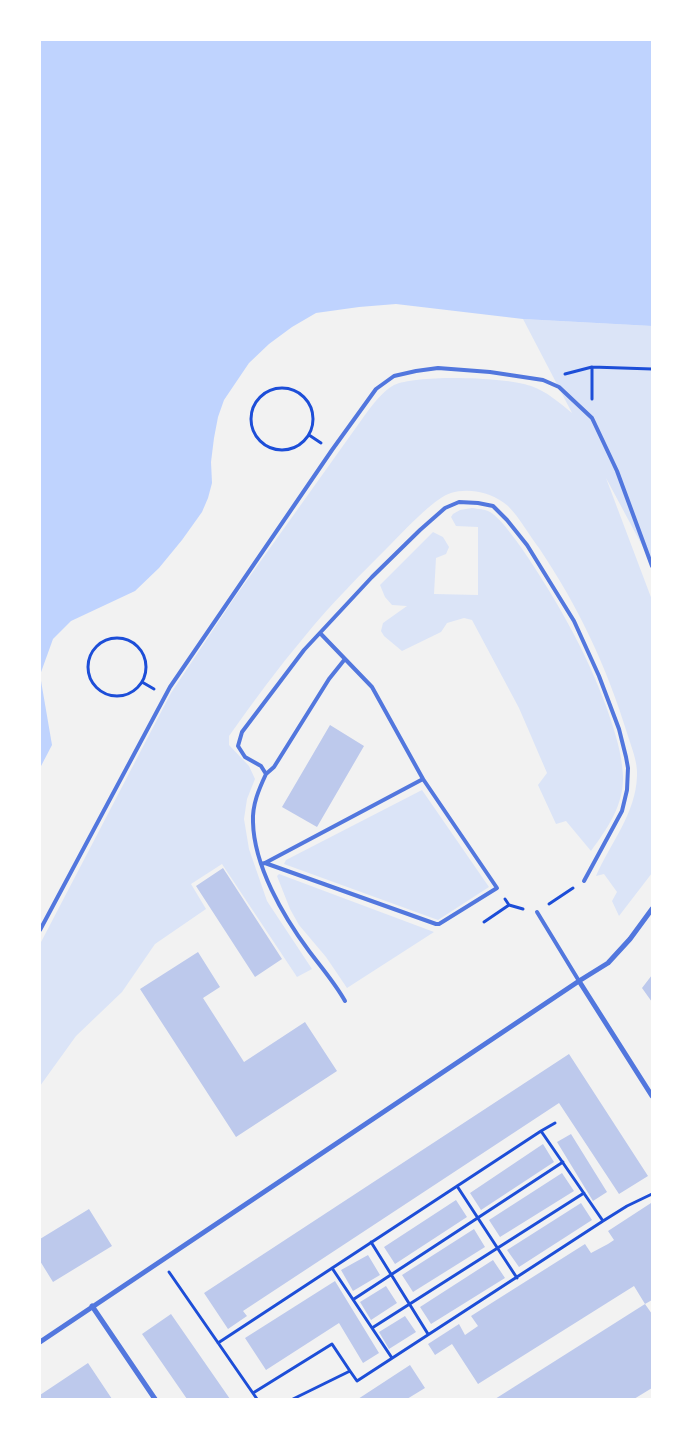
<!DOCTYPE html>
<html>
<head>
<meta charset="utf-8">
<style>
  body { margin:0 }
  #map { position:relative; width:692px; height:1439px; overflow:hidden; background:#f2f2f2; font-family:Raleway,sans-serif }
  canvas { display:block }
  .frame { position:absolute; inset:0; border:41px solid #fff; pointer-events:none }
</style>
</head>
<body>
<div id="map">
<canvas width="692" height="1439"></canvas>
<div class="frame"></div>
</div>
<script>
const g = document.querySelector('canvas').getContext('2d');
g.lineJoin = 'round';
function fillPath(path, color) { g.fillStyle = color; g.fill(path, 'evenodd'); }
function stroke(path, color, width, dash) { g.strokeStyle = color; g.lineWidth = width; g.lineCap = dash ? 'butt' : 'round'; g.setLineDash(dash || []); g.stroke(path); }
fillPath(new Path2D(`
  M523 319 652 326V564L606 478 652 600V873L619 916 612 901 617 892 604 874 596 876C610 844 636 813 637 776 638 762 631 746 627 733 607 667 578 606 539 548 529 535 520 518 508 506 494 493 469 487 451 493 434 498 404 531 390 545 361 574 331 604 305 636 278 668 253 702 229 736V745L249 766 255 779 247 799 244 819 249 849 267 901 312 969 297 977 222 864 191 884 206 909 155 944 122 992 76 1036 40 1086V944L171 693 235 597 365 415C373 404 382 392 394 385 417 374 507 377 531 386 546 391 560 403 572 413Z
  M472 508C478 509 485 509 490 512 502 519 521 547 529 559 560 606 587 654 606 706 614 729 622 752 623 776 624 805 607 829 591 851L566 821 556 824 538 785 547 773 519 708 472 620 464 618 447 623 441 632 402 651 384 636 381 631 383 623 407 606 392 605 385 597 380 585 433 532 443 537 449 547 446 554 436 558 434 594 478 595V527L456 526 451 517 453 514 460 510Z
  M422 790 489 887 438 920 284 864 286 860Z
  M279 874 434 932 347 988 326 957 299 925 290 909 277 876Z`), '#dbe4f7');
fillPath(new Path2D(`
  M40 40H652V326L523 319 396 304 359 307 316 313 292 327 269 344 249 363 224 400 218 417 214 438 211 462 212 483 208 498 202 512 182 540 159 568 135 591 71 621 53 639 40 675 52 745 40 768Z`), '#bfd3fe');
fillPath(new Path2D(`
  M330 725 364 746 317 827 282 807Z
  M223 868 282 959 255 977 196 886Z
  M198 952 220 987 203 998 244 1062 305 1022 337 1071 236 1137 140 989Z
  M652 975V1002L642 988Z
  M569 1054 648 1176 619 1194 559 1103 243 1311 247 1316 228 1329 204 1293Z
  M571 1134 607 1192 593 1201 557 1142Z
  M543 1144 554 1162 481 1210 470 1193Z
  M562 1173 574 1191 500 1237 489 1220Z
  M456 1200 467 1217 395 1264 384 1247Z
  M581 1203 592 1220 519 1267 507 1250Z
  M651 1203 652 1300 645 1304 634 1286 478 1384 452 1344 435 1355 428 1344 459 1324 465 1335 478 1326 471 1316 585 1244 591 1253 608 1244 614 1240 608 1231Z
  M89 1209 112 1246 53 1282 40 1261V1239Z
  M474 1229 485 1247 413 1292 402 1275Z
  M368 1255 380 1275 353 1291 341 1270Z
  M493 1260 505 1278 431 1324 420 1307Z
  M335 1281 379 1353 363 1363 339 1323 266 1370 245 1338Z
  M386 1286 397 1303 371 1320 360 1302Z
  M645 1304 652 1314V1388L634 1399H495Z
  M171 1314 230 1399H187L142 1334Z
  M405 1316 416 1332 389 1349 379 1332Z
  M88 1363 112 1399H40V1395Z
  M410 1365 425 1388 407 1399H358Z`), '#bdc9ec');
stroke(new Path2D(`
  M565 374 592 367
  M251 419a31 31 0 1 1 62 0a31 31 0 1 1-62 0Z
  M592 399V367L652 369
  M309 435 321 443
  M88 667a29 29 0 1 1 58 0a29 29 0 1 1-58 0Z
  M142 682 154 689
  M549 904 573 888
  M509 905 523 909
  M484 922 509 905 505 899
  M541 1131 555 1123
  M457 1186 517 1278
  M371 1242 428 1334
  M332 1268 392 1358
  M169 1272 257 1399
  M354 1299 563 1162
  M372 1328 584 1193
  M218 1343 541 1131 603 1221
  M253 1393 332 1344 350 1371
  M293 1399 350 1371 357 1381 603 1221 627 1206 652 1194`), '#1d4ed8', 3);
stroke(new Path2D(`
  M266 774 274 767 329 679 345 659
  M265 863 423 779
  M261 864 265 863 436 924H439L497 888 423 779 372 687 320 633
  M537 912 579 981
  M40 930 170 687 332 450 376 389 394 376 416 371 438 368 490 372 543 380 559 387 592 418 617 471 652 566
  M345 1001C335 983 321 967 309 951 283 916 254 866 253 822 252 805 259 789 266 774L261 766 245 757 238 746 242 732 304 650 372 577 420 530 445 508 459 502 478 503 493 506 507 520 527 545 574 621 599 676 619 729 626 757 628 768 627 790 622 811 584 881`), '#5277de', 4);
stroke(new Path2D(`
  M579 981 652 1096
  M92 1306 155 1399
  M40 1342 579 981 608 963 630 939 652 909`), '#5277de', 5);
</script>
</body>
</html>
